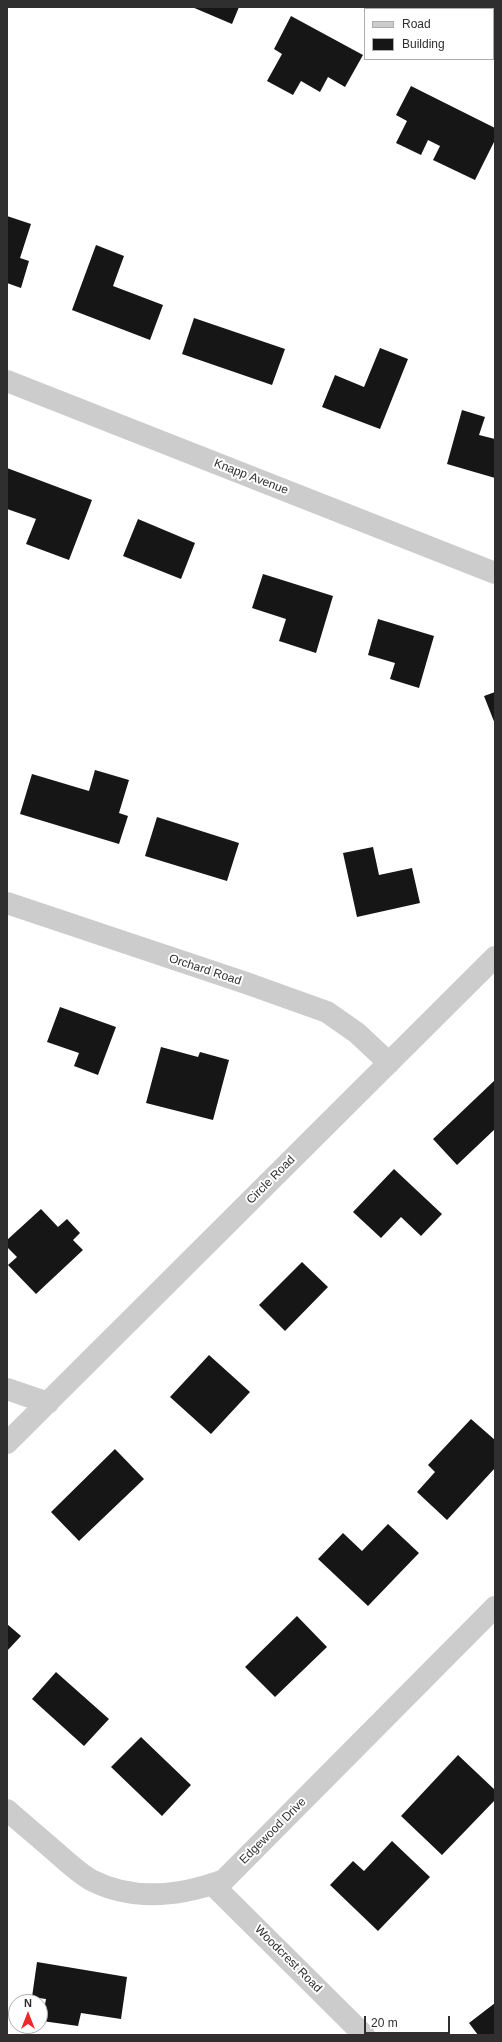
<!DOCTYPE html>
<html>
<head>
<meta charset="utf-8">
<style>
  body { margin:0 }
  #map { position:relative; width:502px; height:2042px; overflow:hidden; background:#fff; font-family:Helvetica,sans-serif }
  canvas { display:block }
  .frame { position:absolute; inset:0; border:8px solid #2f2f2f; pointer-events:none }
  .legend { position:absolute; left:364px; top:8px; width:130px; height:52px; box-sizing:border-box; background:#fff; border:1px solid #acacac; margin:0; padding:5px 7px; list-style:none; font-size:12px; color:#2f2f2f }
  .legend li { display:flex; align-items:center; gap:8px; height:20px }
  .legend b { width:20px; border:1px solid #acacac }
  .north { position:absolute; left:8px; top:1994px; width:40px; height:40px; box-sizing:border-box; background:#fff; border:1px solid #acacac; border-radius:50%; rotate:0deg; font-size:11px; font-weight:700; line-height:16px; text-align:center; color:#2f2f2f }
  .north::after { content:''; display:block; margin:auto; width:14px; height:18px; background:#ef2929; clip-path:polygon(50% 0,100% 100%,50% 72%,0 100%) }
  .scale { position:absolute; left:364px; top:2016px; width:86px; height:18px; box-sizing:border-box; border:2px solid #2f2f2f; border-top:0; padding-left:5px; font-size:12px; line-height:14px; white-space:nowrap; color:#2f2f2f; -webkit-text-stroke:3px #fff; paint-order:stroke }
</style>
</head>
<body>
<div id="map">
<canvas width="502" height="2042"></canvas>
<div class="frame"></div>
<ul class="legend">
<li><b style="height:5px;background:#ccc"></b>Road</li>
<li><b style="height:11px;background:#161616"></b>Building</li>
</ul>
<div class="north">N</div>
<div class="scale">20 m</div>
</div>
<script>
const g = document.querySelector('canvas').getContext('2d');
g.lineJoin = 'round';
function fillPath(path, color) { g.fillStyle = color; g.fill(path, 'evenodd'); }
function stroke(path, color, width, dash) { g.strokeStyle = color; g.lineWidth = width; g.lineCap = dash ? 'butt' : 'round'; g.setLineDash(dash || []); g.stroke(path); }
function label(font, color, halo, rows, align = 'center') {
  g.font = font + ' Helvetica,sans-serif'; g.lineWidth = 4; g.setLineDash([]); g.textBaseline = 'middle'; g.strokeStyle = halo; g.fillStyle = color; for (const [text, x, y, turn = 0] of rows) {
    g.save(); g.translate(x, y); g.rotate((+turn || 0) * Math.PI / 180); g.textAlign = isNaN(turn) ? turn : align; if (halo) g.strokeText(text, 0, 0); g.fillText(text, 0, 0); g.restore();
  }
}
fillPath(new Path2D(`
  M192 7H239L232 24Z
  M291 16 363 55 345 87 328 77 320 92 301 81 293 95 267 81 282 54 274 49Z
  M411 86 495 128V140L475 180 433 160 440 146 428 140 421 155 396 143 407 121 396 115Z
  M7 216 31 224 20 258 29 261 21 288 7 283Z
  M96 245 124 256 113 286 163 305 150 340 72 310Z
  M194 318 285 349 272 385 182 354Z
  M380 348 408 359 380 429 322 407 335 375 364 387Z
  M462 410 485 417 479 435 495 439V478L447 464Z
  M7 468 92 500 69 560 26 544 36 519 7 509Z
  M138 519 195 543 181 579 123 556Z
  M263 574 333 596 316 653 279 641 286 619 252 608Z
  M378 619 434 636 419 688 390 679 395 663 368 655Z
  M495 692V724L484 696Z
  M95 770 129 780 119 813 128 816 119 844 20 814 32 774 89 791Z
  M157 817 239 843 227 881 145 856Z
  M373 847 379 875 412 868 420 903 357 917 343 853Z
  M60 1007 116 1027 98 1075 74 1066 79 1053 47 1042Z
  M161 1047 198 1057 200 1052 229 1060 213 1120 146 1103Z
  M495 1080V1129L457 1165 433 1139Z
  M394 1169 442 1214 421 1236 401 1217 381 1238 353 1212Z
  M41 1209 58 1227 67 1219 80 1233 73 1240 83 1250 36 1294 8 1265 17 1257 7 1247V1240Z
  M302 1262 328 1287 285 1331 259 1305Z
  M209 1355 250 1392 211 1434 170 1397Z
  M471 1419 495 1440V1468L447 1520 417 1492 435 1472 428 1465Z
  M115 1449 144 1479 79 1541 51 1512Z
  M388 1524 419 1553 368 1606 318 1559 343 1533 362 1551Z
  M297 1616 327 1647 275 1697 245 1667Z
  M7 1624 21 1636 7 1651Z
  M56 1672 109 1719 84 1746 32 1699Z
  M141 1737 191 1785 162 1816 111 1767Z
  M458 1755 495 1790V1800L442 1855 401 1816Z
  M392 1841 430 1877 378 1931 330 1885 353 1861 364 1871Z
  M37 1962 127 1977 121 2019 81 2013 78 2026 42 2021 46 1999 32 1997Z
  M495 2003V2035H478L469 2023Z`), '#161616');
stroke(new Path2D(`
  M7 381 495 573
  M7 903 246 983 327 1012 357 1033 389 1063
  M7 1389 48 1403
  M7 1443 495 957
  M7 1810C24 1825 41 1839 58 1854 68 1863 79 1873 91 1880 134 1902 181 1896 224 1880L495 1607
  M212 1884 364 2035`), '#ccc', 22);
stroke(new Path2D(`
  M463 7 467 9
  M493 24 495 25`), '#ccc', 22);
label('12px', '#2f2f2f', '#fff', [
  ["Knapp Avenue",251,477,21],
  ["Orchard Road",205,970,18],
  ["Circle Road",271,1180,-45],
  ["Edgewood Drive",273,1831,-45],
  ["Woodcrest Road",288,1959,45]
]);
</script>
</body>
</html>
